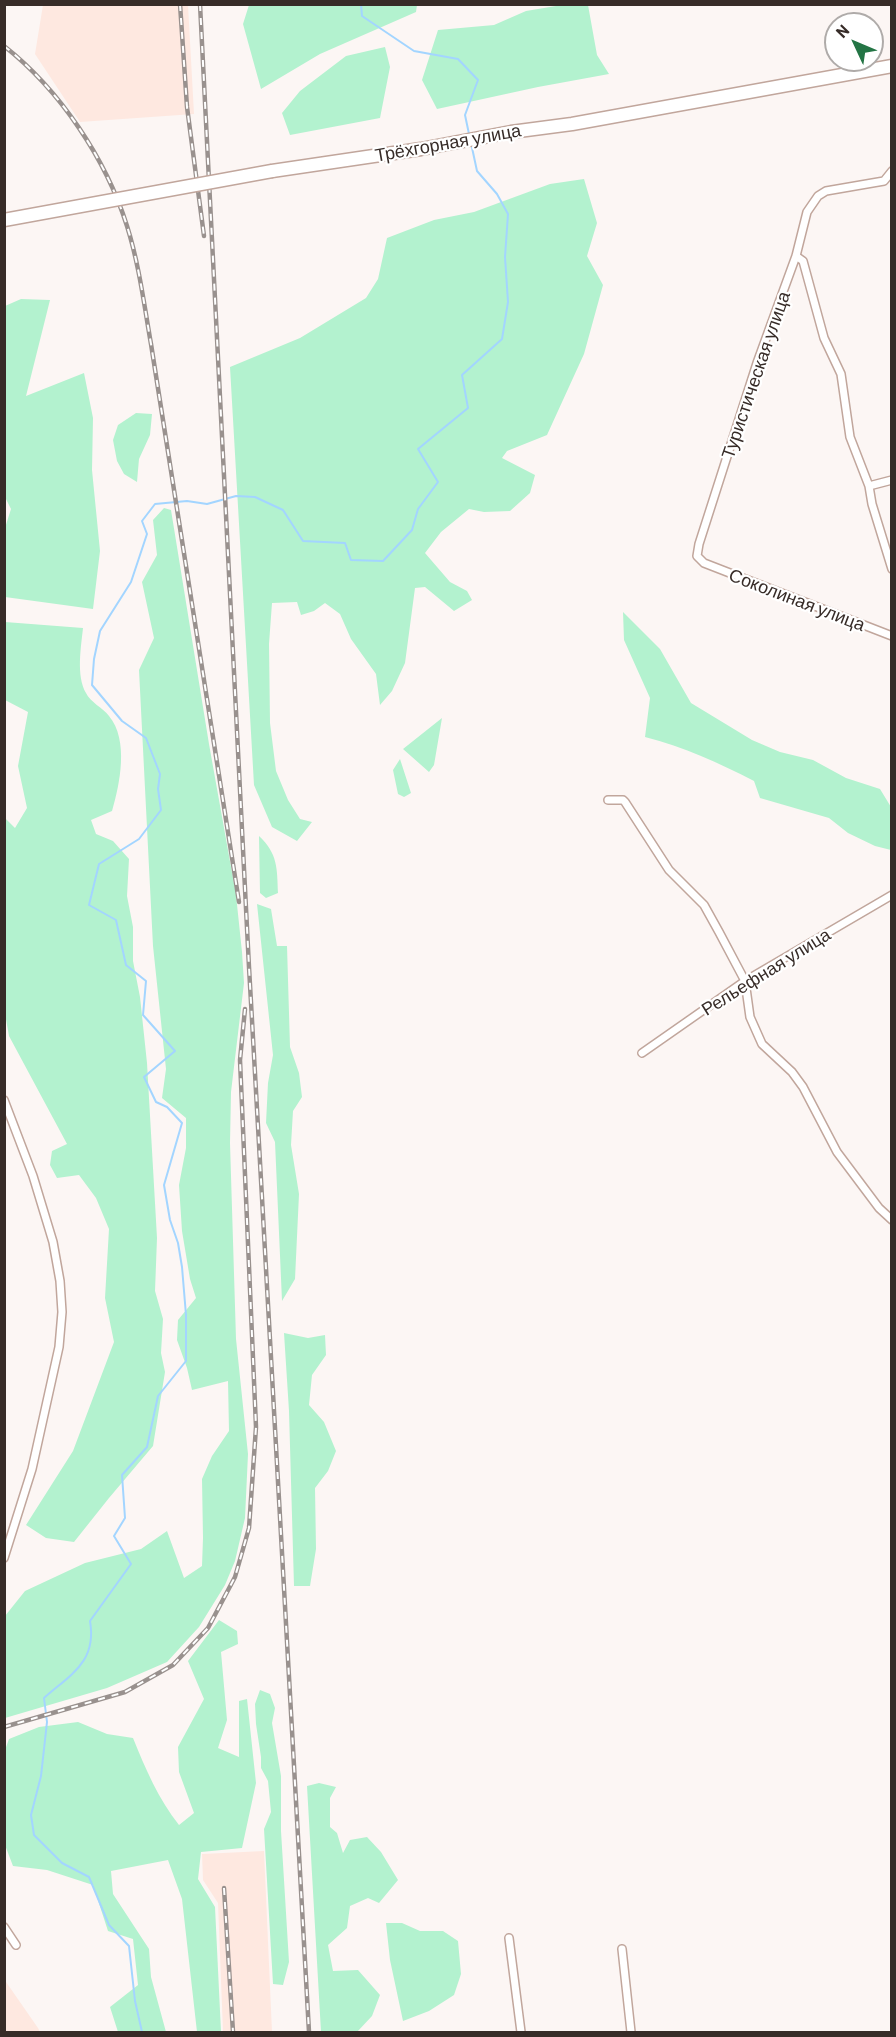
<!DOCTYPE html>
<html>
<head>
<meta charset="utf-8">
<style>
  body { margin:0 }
  #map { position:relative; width:896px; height:2037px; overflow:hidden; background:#fcf6f4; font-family:Barlow,sans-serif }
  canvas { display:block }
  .frame { position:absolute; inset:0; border:6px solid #372c28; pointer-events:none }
  .north { position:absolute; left:824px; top:12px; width:60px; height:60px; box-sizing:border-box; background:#fff; border:2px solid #afaba9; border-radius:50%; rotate:314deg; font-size:16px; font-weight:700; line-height:24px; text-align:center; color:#372c28 }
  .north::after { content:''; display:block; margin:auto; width:21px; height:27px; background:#247545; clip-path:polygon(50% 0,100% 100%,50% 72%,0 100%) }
</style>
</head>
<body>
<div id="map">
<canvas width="896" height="2037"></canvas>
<div class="frame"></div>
<div class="north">N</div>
</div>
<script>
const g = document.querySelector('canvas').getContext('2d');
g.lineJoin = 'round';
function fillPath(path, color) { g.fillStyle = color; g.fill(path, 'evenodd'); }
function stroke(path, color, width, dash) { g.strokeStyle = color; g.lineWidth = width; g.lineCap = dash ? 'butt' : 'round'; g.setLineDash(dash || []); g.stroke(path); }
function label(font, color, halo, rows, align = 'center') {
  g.font = font + ' Barlow,sans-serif'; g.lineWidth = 4.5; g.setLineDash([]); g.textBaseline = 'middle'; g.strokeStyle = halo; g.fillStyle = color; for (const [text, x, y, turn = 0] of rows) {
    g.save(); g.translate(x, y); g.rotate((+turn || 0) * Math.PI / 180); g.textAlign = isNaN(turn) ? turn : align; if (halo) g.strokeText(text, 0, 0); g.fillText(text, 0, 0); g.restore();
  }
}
fillPath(new Path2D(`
  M43 5H188L194 114 80 122 35 54Z
  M264 1851 272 2032H223L218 1903 203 1880 202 1854Z
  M4 1979 38 2028 40 2032H5Z`), '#fee8e0');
fillPath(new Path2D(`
  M568 4 588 5 597 55 609 74 538 87 437 109 422 80 438 30 494 25 526 11Z
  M249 5V4L417 5 416 12 320 54 261 89 243 24Z
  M385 47 390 67 380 118 290 135 282 113 300 91 346 56Z
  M584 179 597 223 587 256 603 285 584 354 547 435 507 451 502 458 535 475 530 493 510 511 484 512 469 509 441 532 425 553 450 582 467 591 472 600 454 611 425 587 415 588 405 663 392 691 380 705 376 674 351 639 340 614 325 603 314 611 301 615 297 602 272 603 269 644 270 723 276 771 288 800 300 819 312 822 297 841 272 827 254 785 230 367 300 338 366 298 378 279 387 238 434 220 474 212 550 184Z
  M21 299 50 300 26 396 84 373 93 418 92 470 100 551 93 609 5 597V528L11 509 5 497 4 450 6 442 5 306Z
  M136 413 152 414 150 435 139 459 137 482 124 474 117 461 113 440 118 425Z
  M164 508 171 510 209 744 236 895 242 952 244 983 231 1092 230 1143 236 1339 248 1454 245 1518 235 1561 225 1585 199 1627 167 1662 107 1688 5 1718V1616L25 1591 85 1563 141 1549 167 1531 184 1578 202 1566 203 1538 202 1479 212 1456 229 1431 228 1381 192 1390 187 1368 177 1340 178 1320 196 1298 190 1279 182 1231 179 1185 186 1148V1118L162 1098 166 1069 153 946 139 670 154 638 142 582 157 555 153 520Z
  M623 612 660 649 691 703 752 740 780 752 813 760 846 778 880 789 891 807V850L875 846 848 833 829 818 760 798 754 781C719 763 684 747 645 737L650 698 624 640Z
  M5 622 83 628C81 647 76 676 86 693 90 702 103 708 109 716 129 740 120 784 112 811L91 820 96 834 113 841 129 859 127 896 133 927V961L140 997 147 1063 157 1238 155 1291 163 1319 161 1353 165 1372 153 1446 109 1498 74 1542 46 1538 26 1525 73 1451 114 1342 105 1298 109 1229 96 1198 79 1175 57 1178 50 1165 52 1151 67 1144 9 1036 4 1008 5 818 15 828 27 808 18 766 28 712 5 700Z
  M442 718 434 765 429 772 403 749Z
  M400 759 411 793 404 797 398 794 393 770Z
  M259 836C278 854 277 868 278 893L266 898 260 893Z
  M257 904 271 909 277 946H287L290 1047 299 1073 302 1097 293 1111 291 1145 299 1194 295 1279 282 1301 275 1142 266 1123 268 1083 273 1055Z
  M284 1333 308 1338 325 1335 326 1355 312 1375 309 1405 324 1422 336 1451 328 1471 315 1488 316 1549 310 1586H294L289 1411Z
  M219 1620 237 1631 238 1644 221 1652 227 1720 218 1748 239 1757V1701L247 1699 256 1783 242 1848 201 1852 198 1879 215 1907 221 2032H197L182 1899 168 1860 111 1871 113 1894 149 1949 151 1977 166 2032H118L110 2007 138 1985 133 1939 108 1931 93 1885 47 1870 13 1866 5 1845V1750L9 1739 39 1727 78 1722 107 1734 133 1738C145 1768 159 1800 179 1825L194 1813 179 1772 178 1747 204 1699 188 1661Z
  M260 1690 270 1694 275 1708 272 1723 281 1776V1831L289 1962 283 1985 273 1984 264 1829 271 1812 268 1781 261 1768V1757L256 1724 255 1704Z
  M319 1783 336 1787 330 1798V1827L337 1833 343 1853 350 1840 367 1837 381 1852 398 1880 379 1903 368 1898 350 1906 347 1928 328 1945 333 1971 358 1970 380 1995 372 2016 357 2032H321L307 1786Z
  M386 1923H402L420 1931H443L458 1941 461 1974 454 1995 429 2011 403 2021 390 1960Z`), '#b3f2cf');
stroke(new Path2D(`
  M361 4 362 16 414 51 458 59 478 80 465 115 469 134
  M142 2032 135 2001 129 1946 109 1925 89 1877 62 1863 34 1835 31 1815 41 1776 47 1722 44 1698C71 1674 97 1662 90 1621L131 1564 114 1536 125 1518 122 1475 147 1447 158 1396 186 1361V1315L182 1267 178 1243 170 1220 164 1185 182 1123 167 1107 156 1102 144 1077 175 1051 143 1015 146 981 126 965 116 920 89 905 99 864 139 839 161 810 158 789 160 774 146 738 122 721 92 685 94 659 100 631 131 582 147 534 142 521 155 504 187 501 207 504 236 496 255 497 283 510 303 541 345 543 351 560 383 561 412 530 418 509 438 482 418 449 468 408 462 375 502 339 508 302 505 257 508 214 497 194 477 171 471 143`), '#a3d5ff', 2);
const street = new Path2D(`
  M892 171 884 181 826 191 818 196 807 212 796 256 757 363 699 544 697 556 704 563 892 636
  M796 256 803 261 824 338 841 374 850 437 869 486 872 504 892 569
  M869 486 892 480
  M608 800H623L625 802 669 870 704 905 719 932 745 981 750 1017 762 1044 792 1072 803 1087 837 1152 879 1208 892 1220
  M642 1053 745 981 892 895
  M4 1100 33 1176 53 1242 60 1281 62 1312 59 1347 32 1469 4 1558
  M4 1927 16 1945
  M509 1938 521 2032
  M622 1949 631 2032`);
const highway = new Path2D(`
  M272 171 421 149 511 132 572 124 892 66`);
stroke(street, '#c1a69c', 10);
stroke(highway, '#c1a69c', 15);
stroke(street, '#fff', 7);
stroke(highway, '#fff', 12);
const rail = new Path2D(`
  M180 4 187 107 204 236
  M200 4 249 967 309 2032
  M4 46C60 90 106 159 127 226 139 264 144 304 151 344L239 902
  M4 1727 125 1692 173 1665 208 1628 235 1577 249 1528 256 1427 240 1060 245 1009
  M224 1888 233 2032`);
stroke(rail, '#99918e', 4.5);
stroke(rail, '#fff', 2, [7]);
const highwayBridge = new Path2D(`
  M4 220 272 171`);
stroke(highwayBridge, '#c1a69c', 15, []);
stroke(highwayBridge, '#fff', 12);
label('18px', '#372c28', '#fff', [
  ["Трёхгорная улица",448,143,-10],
  ["Туристическая улица",756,375,-71],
  ["Соколиная улица",797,600,21],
  ["Рельефная улица",766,972,-32]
]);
</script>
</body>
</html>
